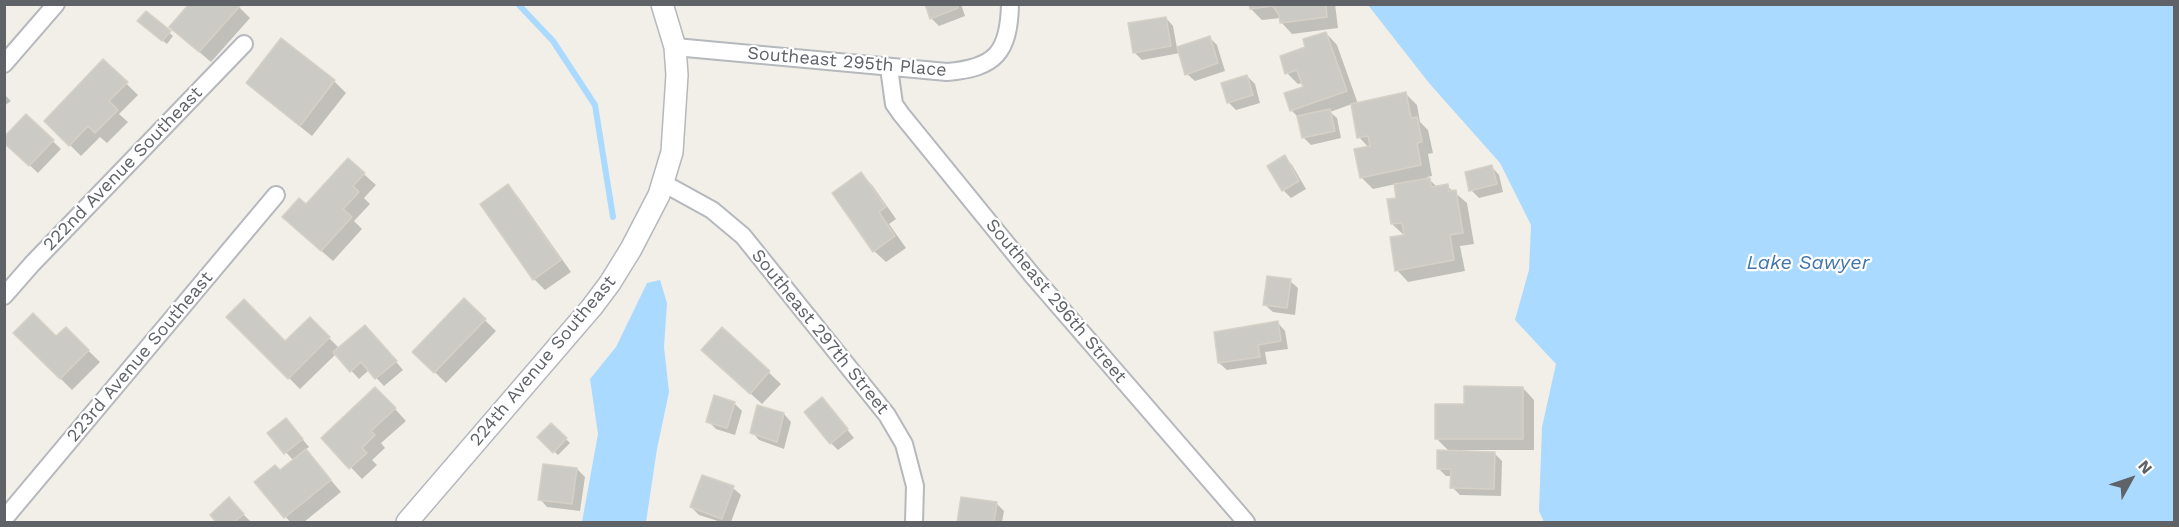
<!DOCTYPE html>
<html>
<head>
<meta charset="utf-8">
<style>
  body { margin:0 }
  #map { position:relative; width:2179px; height:527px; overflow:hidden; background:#f1efe8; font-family:"Work Sans",sans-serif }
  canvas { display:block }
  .frame { position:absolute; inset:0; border:6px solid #5f6368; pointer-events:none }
  .north { position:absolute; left:2101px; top:449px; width:60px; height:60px; -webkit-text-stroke:4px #fff; paint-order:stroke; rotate:50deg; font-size:16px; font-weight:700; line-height:24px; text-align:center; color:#5f6368 }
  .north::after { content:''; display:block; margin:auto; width:21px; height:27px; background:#5f6368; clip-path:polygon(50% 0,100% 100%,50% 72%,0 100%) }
</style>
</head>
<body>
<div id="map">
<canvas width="2179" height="527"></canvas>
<div class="frame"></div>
<div class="north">N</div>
</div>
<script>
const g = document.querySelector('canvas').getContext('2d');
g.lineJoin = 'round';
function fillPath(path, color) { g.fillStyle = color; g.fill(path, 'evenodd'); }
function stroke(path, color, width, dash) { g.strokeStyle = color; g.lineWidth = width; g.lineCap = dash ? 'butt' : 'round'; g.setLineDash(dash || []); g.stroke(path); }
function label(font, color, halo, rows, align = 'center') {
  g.font = font + ' "Work Sans",sans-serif'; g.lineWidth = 4.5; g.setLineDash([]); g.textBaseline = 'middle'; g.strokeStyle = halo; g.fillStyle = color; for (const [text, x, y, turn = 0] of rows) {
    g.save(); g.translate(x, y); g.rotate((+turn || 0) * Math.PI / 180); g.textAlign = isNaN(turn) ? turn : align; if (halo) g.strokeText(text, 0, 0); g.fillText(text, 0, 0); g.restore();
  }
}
fillPath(new Path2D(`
  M1368 5H2174V522H1544L1539 511 1542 427 1556 364 1515 320 1529 270 1531 225 1500 163 1429 83Z
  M660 280 667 303 664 347 669 392 657 449 646 522H582L598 434 590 379 616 347 647 283Z`), '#aadaff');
fillPath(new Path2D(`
  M236 4 250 18 211 62 183 38Z
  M926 4H961L965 16 939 26 931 18Z
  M1250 4H1335L1338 28 1292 34 1281 22V18L1262 20 1251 9Z
  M146 13 173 36 167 44 143 25Z
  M1166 18 1173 26 1177 48 1209 37 1217 45 1225 71 1195 81 1187 74 1180 53 1142 60 1134 52Z
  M1326 33 1337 45 1358 104 1406 94 1417 105 1420 122 1428 130 1433 153 1428 154 1432 176 1427 177 1437 187 1447 186 1467 203 1474 244 1460 246 1465 271 1408 282 1397 270 1405 236 1392 224 1398 199 1396 184 1373 189 1361 177 1369 148 1359 137 1352 104 1330 112 1337 118 1341 138 1311 145 1303 137 1299 118 1291 110 1305 88 1303 83 1298 84 1287 73 1307 48Z
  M282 40 334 81 346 93 312 136 259 94 248 83Z
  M103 61 138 95 119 114 128 122 107 143 100 137 81 156 46 121Z
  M1247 76 1255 84 1260 103 1236 110 1228 102Z
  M4 94 11 101 4 106Z
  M26 116 61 149 38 173 11 148Z
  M1285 157 1292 165 1306 189 1291 198 1283 190Z
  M348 160 376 185 364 198 370 204 354 221 362 229 333 261 295 228 306 206Z
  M1492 167 1499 175 1503 192 1479 198 1471 190Z
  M861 174 872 185 896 219 889 224 906 248 886 262 874 251Z
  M508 186 519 198 571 272 545 290 534 279Z
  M1290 281 1298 288 1295 315 1273 312 1265 305Z
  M464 300 496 331 446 383 414 352Z
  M228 317 285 343 310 319 340 349 373 334 403 370 384 386 369 370 359 379 336 354 300 389Z
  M1278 323 1285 331 1288 349 1265 352 1267 364 1227 370 1219 363Z
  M66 329 100 362 72 390 15 333 56 338Z
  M722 329 781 384 762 404 715 361Z
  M1523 388 1534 400V450H1462V452L1494 453 1502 461 1501 496 1460 495 1452 487V476H1446L1438 468 1450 452 1436 438 1466 405Z
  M387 400 406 421 381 443 385 448 372 460 377 465 362 479 323 438Z
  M734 403 742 411 735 435 716 429 708 421Z
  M829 407 854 438 838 450 831 443Z
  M784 414 791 422 784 449 759 440 752 432Z
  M551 425 570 443 558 455 539 437Z
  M293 428 309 447 305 450 341 492 304 522H290L257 482 281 472 294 461 269 434Z
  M577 469 585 477 580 511 547 507 540 499Z
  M733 488 741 495 731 522H721L699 515 691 507Z
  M962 499 996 503 1004 511 1002 522H959Z
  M229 500 251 522H218L212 515Z`), '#0003');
stroke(new Path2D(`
  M518 4 553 41 595 105 613 217`), '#aadaff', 6);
const building = new Path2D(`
  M189 4H238L240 6 199 52 169 27Z
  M925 4H957L958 8 930 19Z
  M1249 4H1326L1327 17 1280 23 1279 15 1273 6 1250 9Z
  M146 11 171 31 162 41 137 21Z
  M1166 17 1171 46 1133 53 1128 23Z
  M1326 32 1347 91 1290 111 1284 93 1303 87 1297 70 1285 74 1280 56 1305 47 1303 39Z
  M1210 36 1218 63 1185 75 1177 47Z
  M281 38 335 80 300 126 246 83Z
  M103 59 128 82 109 101 118 110 95 133 88 126 69 146 44 121Z
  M1247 75 1253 95 1227 103 1221 83Z
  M1406 92 1411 118 1417 117 1422 142 1417 143 1421 165 1360 178 1354 149 1370 146 1368 136 1357 138 1351 104Z
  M1330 109 1335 131 1302 138 1297 116Z
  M26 114 54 140 29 166 4 143V137Z
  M1285 155 1299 181 1282 191 1267 166Z
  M348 158 365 173 353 186 359 192 343 209 352 217 321 251 282 217 299 198 306 204Z
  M1492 165 1497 184 1469 191 1465 172Z
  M861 172 886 207 879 212 895 236 873 252 832 193Z
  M1430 178 1431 187 1448 184 1449 191 1456 190 1463 233 1450 235 1454 260 1395 271 1390 237 1404 235 1402 223 1391 224 1387 199 1396 198 1394 184Z
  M508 184 561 260 533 280 480 204Z
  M1267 276 1291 279 1287 308 1263 305Z
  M464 298 486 319 434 373 412 352Z
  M244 299 285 341 310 317 330 337 288 379 226 317Z
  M33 313 56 336 66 327 89 350 60 379 13 333Z
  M1278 321 1281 341 1258 345 1260 357 1218 363 1214 332Z
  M365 325 397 361 375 379 361 362 350 372 333 352Z
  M722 327 770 371 750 394 701 350Z
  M1464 386 1523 387V439H1435V404H1464Z
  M375 387 396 408 371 431 375 435 362 448 367 453 349 469 321 438Z
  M714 395 735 402 727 428 706 422Z
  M822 397 848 429 830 444 804 412Z
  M757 405 784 413 777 442 750 433Z
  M286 418 303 439 284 454 267 433Z
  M551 423 567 438 553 453 537 437Z
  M306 449 331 480 284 518 254 482 275 465 280 470Z
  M1437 450 1495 452 1494 489 1450 488 1451 469H1437Z
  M543 464 577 468 572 504 538 500Z
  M702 475 734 486 722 519 690 507Z
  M229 497 244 514 234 522H216L210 515Z
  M961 497 997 502 994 522H957Z`);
fillPath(building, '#cccac5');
stroke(building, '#d6d1c6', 1.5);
const minor = new Path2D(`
  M675 47 947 72C995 68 1009 53 1010 4
  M4 64 56 4
  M889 68 894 104 901 114 1032 275 1246 522
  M663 183 712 210 743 236 887 415 904 444 915 486 914 522
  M4 296 32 264 244 44
  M4 519 276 195`);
const tertiary = new Path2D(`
  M407 522 592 307 610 283 631 249 659 195 672 152 677 75 675 47 662 4`);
stroke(minor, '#b5b8bc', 20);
stroke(tertiary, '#b5b8bc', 24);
stroke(minor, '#fff', 16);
stroke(tertiary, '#fff', 21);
label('18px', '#5f6368', '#fff', [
  ["Southeast 295th Place",847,62,5],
  ["222nd Avenue Southeast",123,169,-46],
  ["Southeast 296th Street",1056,301,50],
  ["Southeast 297th Street",820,332,51],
  ["223rd Avenue Southeast",140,357,-50],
  ["224th Avenue Southeast",543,361,-50]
]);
label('italic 20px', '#4174aa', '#fff', [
  ["Lake Sawyer",1808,263]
]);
</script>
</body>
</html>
